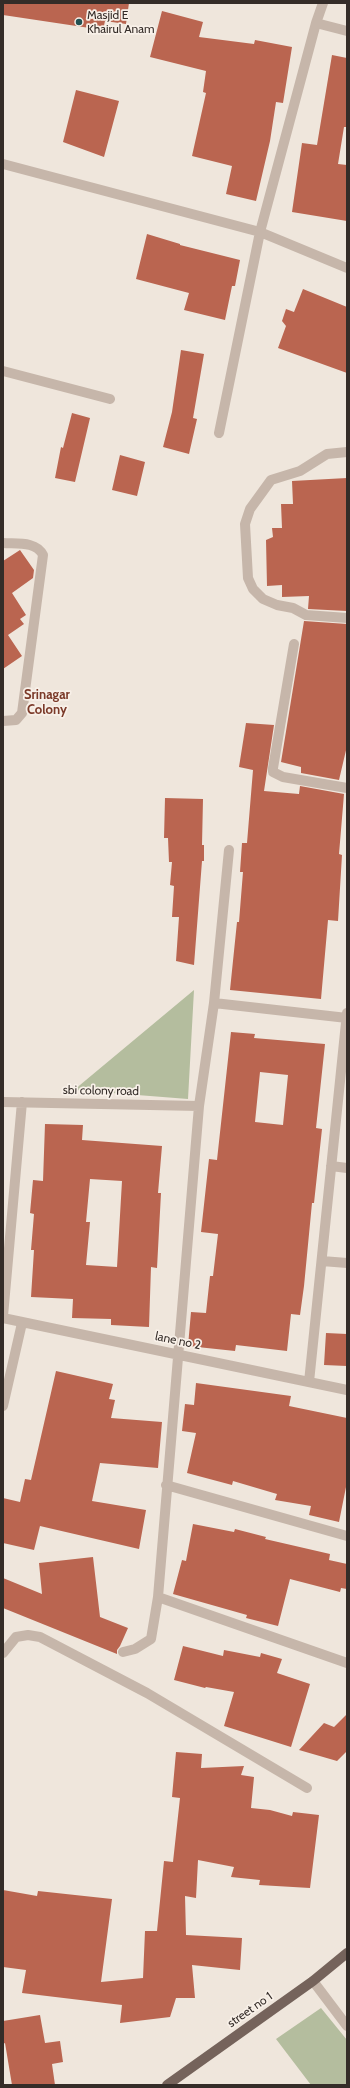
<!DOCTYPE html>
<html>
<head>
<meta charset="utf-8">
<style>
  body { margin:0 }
  #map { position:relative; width:350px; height:2088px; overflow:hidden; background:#efe6dc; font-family:Cabin,sans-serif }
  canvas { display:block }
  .frame { position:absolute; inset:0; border:4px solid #342c28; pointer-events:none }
</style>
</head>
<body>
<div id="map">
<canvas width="350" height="2088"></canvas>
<div class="frame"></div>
</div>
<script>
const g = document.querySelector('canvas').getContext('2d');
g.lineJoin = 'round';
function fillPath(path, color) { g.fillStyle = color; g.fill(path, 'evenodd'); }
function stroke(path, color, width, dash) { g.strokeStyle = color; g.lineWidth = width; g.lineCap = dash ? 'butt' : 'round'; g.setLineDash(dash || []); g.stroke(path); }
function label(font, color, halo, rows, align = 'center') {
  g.font = font + ' Cabin,sans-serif'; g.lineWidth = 3.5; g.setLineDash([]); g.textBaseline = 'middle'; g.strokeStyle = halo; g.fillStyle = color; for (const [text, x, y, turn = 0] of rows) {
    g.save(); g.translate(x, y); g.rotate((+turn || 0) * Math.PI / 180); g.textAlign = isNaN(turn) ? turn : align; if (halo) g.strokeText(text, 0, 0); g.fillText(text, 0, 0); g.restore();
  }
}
fillPath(new Path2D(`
  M194 990 188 1099 74 1090Z
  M321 2008 347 2040V2085H311L276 2039Z`), '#b4bd9e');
fillPath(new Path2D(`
  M3 3H129L126 24 105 21 103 30 3 15Z
  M162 11 203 22 199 37 254 44 255 40 292 47 283 103 276 102 270 141 256 201 226 194 232 166 192 156 206 93 203 92 206 71 150 57Z
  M332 55 347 58V127H344L338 164 347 165V221L292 212 302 143 317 145Z
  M76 90 119 101 104 157 63 142Z
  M147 234 180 244V245L240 260 235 286H232L225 320 184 310 189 293 136 279Z
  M303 289 347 307V373L278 348 286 326 282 321 286 309 294 312Z
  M181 350 204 354 193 418 197 419 189 454 163 447 172 412Z
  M72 413 90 418 75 482 55 478 61 447 63 448Z
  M120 455 145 462 137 496 112 490Z
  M347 478V611L308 609 309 596 282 597V585L267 586 266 540 273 537 272 528H282L281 504H293L292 481Z
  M20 550 34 570 33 578 12 593 26 615 20 619 24 624 8 635 22 656 3 669V561Z
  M304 621 347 624V746L339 780 301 773V767L281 762Z
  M246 723 274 725 264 791 299 794 300 786 344 794 339 854 342 855 338 921 328 920 321 999 230 990 237 922H239L243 872H240L242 843H247L253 770 239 767Z
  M165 798 203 799 202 845H204V861H202L194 965 176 961 179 917H172L174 886 170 885 172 862H169L168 838H164Z
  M231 1032 255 1034 254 1038 325 1044 316 1128 322 1129 314 1203H312L304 1286 300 1315 291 1314 287 1351 236 1345 235 1351 188 1346 191 1312 206 1313 210 1276H213L218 1234 201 1232 209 1159 217 1160ZM260 1072 288 1075 283 1125 255 1122Z
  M45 1124 83 1125 82 1140 162 1146 158 1193H161L157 1268 151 1267 149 1327 111 1325V1319L72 1318 73 1299 31 1297 34 1250H31L34 1214 30 1213 33 1180 43 1181ZM90 1179 122 1181 117 1267 86 1265 90 1222H86Z
  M326 1333 347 1334V1366L324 1365Z
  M56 1371 113 1384 109 1399 115 1400 111 1418 162 1422 158 1468 100 1463 92 1501 146 1510 139 1549 40 1526 34 1550 3 1543V1498L20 1502 25 1479 31 1480Z
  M196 1383 291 1396 289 1406 347 1418V1482L339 1522 309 1515 311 1506 275 1500 277 1494 233 1481 232 1485 187 1473 196 1433 182 1431 185 1404 194 1405Z
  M193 1524 234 1532 235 1529 266 1537 265 1539 330 1554 329 1560 347 1564V1589L341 1588 340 1592 290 1579 278 1626 246 1618 247 1615 173 1594 182 1560 186 1561Z
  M93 1557 100 1617 128 1628 120 1646 117 1650V1654L3 1608V1578L42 1594 39 1563Z
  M183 1646 223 1656 224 1650 260 1657 261 1653 282 1659 277 1673 310 1684 291 1747 224 1726 234 1692 206 1687 205 1688 174 1680Z
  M347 1714V1751L337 1761 299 1750 324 1723 334 1727Z
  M176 1752 202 1754 201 1768 244 1766 241 1775 254 1777 251 1808 270 1810 292 1816 293 1812 319 1815 310 1888 259 1885 260 1880 231 1877 234 1867 198 1860 196 1898 185 1896 186 1935 242 1938 240 1970 192 1965 195 1998H176L170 2017 120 2023 122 2005 22 1993 26 1970 3 1967V1890L37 1896 38 1891 112 1899 101 1982 143 1978 145 1931H157L164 1861 173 1862 180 1798 172 1797Z
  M40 2015 45 2043 60 2041 63 2062 52 2064 55 2085H12L5 2043 3 2044V2021Z`), '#ba6550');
stroke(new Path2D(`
  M316 23 347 31
  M3 164 260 232 347 268
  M3 371 110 399
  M219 433 260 232 316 23 323 3
  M347 452 327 454 300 471 271 480 250 509 245 524 248 578 253 589 263 599 277 605 293 608 306 615 347 618
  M3 543C17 544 36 541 43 555L22 713 16 720 3 721
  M294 644 273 768V772L283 777 347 788
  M214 1003 347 1018
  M3 1102 199 1106
  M331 1166 347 1168
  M322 1261 347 1263
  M3 1316 22 1102
  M3 1318 347 1390
  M309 1382 347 1013
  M3 1406 22 1323
  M166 1485 347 1536
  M158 1597 347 1663
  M123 1652 135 1649 151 1639 158 1597 199 1106 214 1003 229 850
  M3 1653 16 1637 28 1635 40 1637 147 1693 307 1788
  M313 1981 347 2026`), '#c6b6aa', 10);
stroke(new Path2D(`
  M167 2085 313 1981 347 1953`), '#75635b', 10);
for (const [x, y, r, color] of [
  [79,22,4,"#225052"]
]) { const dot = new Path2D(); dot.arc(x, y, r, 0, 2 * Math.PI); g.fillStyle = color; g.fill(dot); stroke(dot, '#f8f0e8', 1.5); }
label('12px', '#342c28', '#f8f0e8', [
  ["Masjid E",87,15],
  ["Khairul Anam",87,29]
], 'left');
label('12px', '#342c28', '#f8f0e8', [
  ["sbi colony road",101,1091,1],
  ["lane no 2",178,1341,12],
  ["street no 1",250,2010,-35]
]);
label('bold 13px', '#7b3a29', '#f8f0e8', [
  ["Srinagar",47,695],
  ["Colony",47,710]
]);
</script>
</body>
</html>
